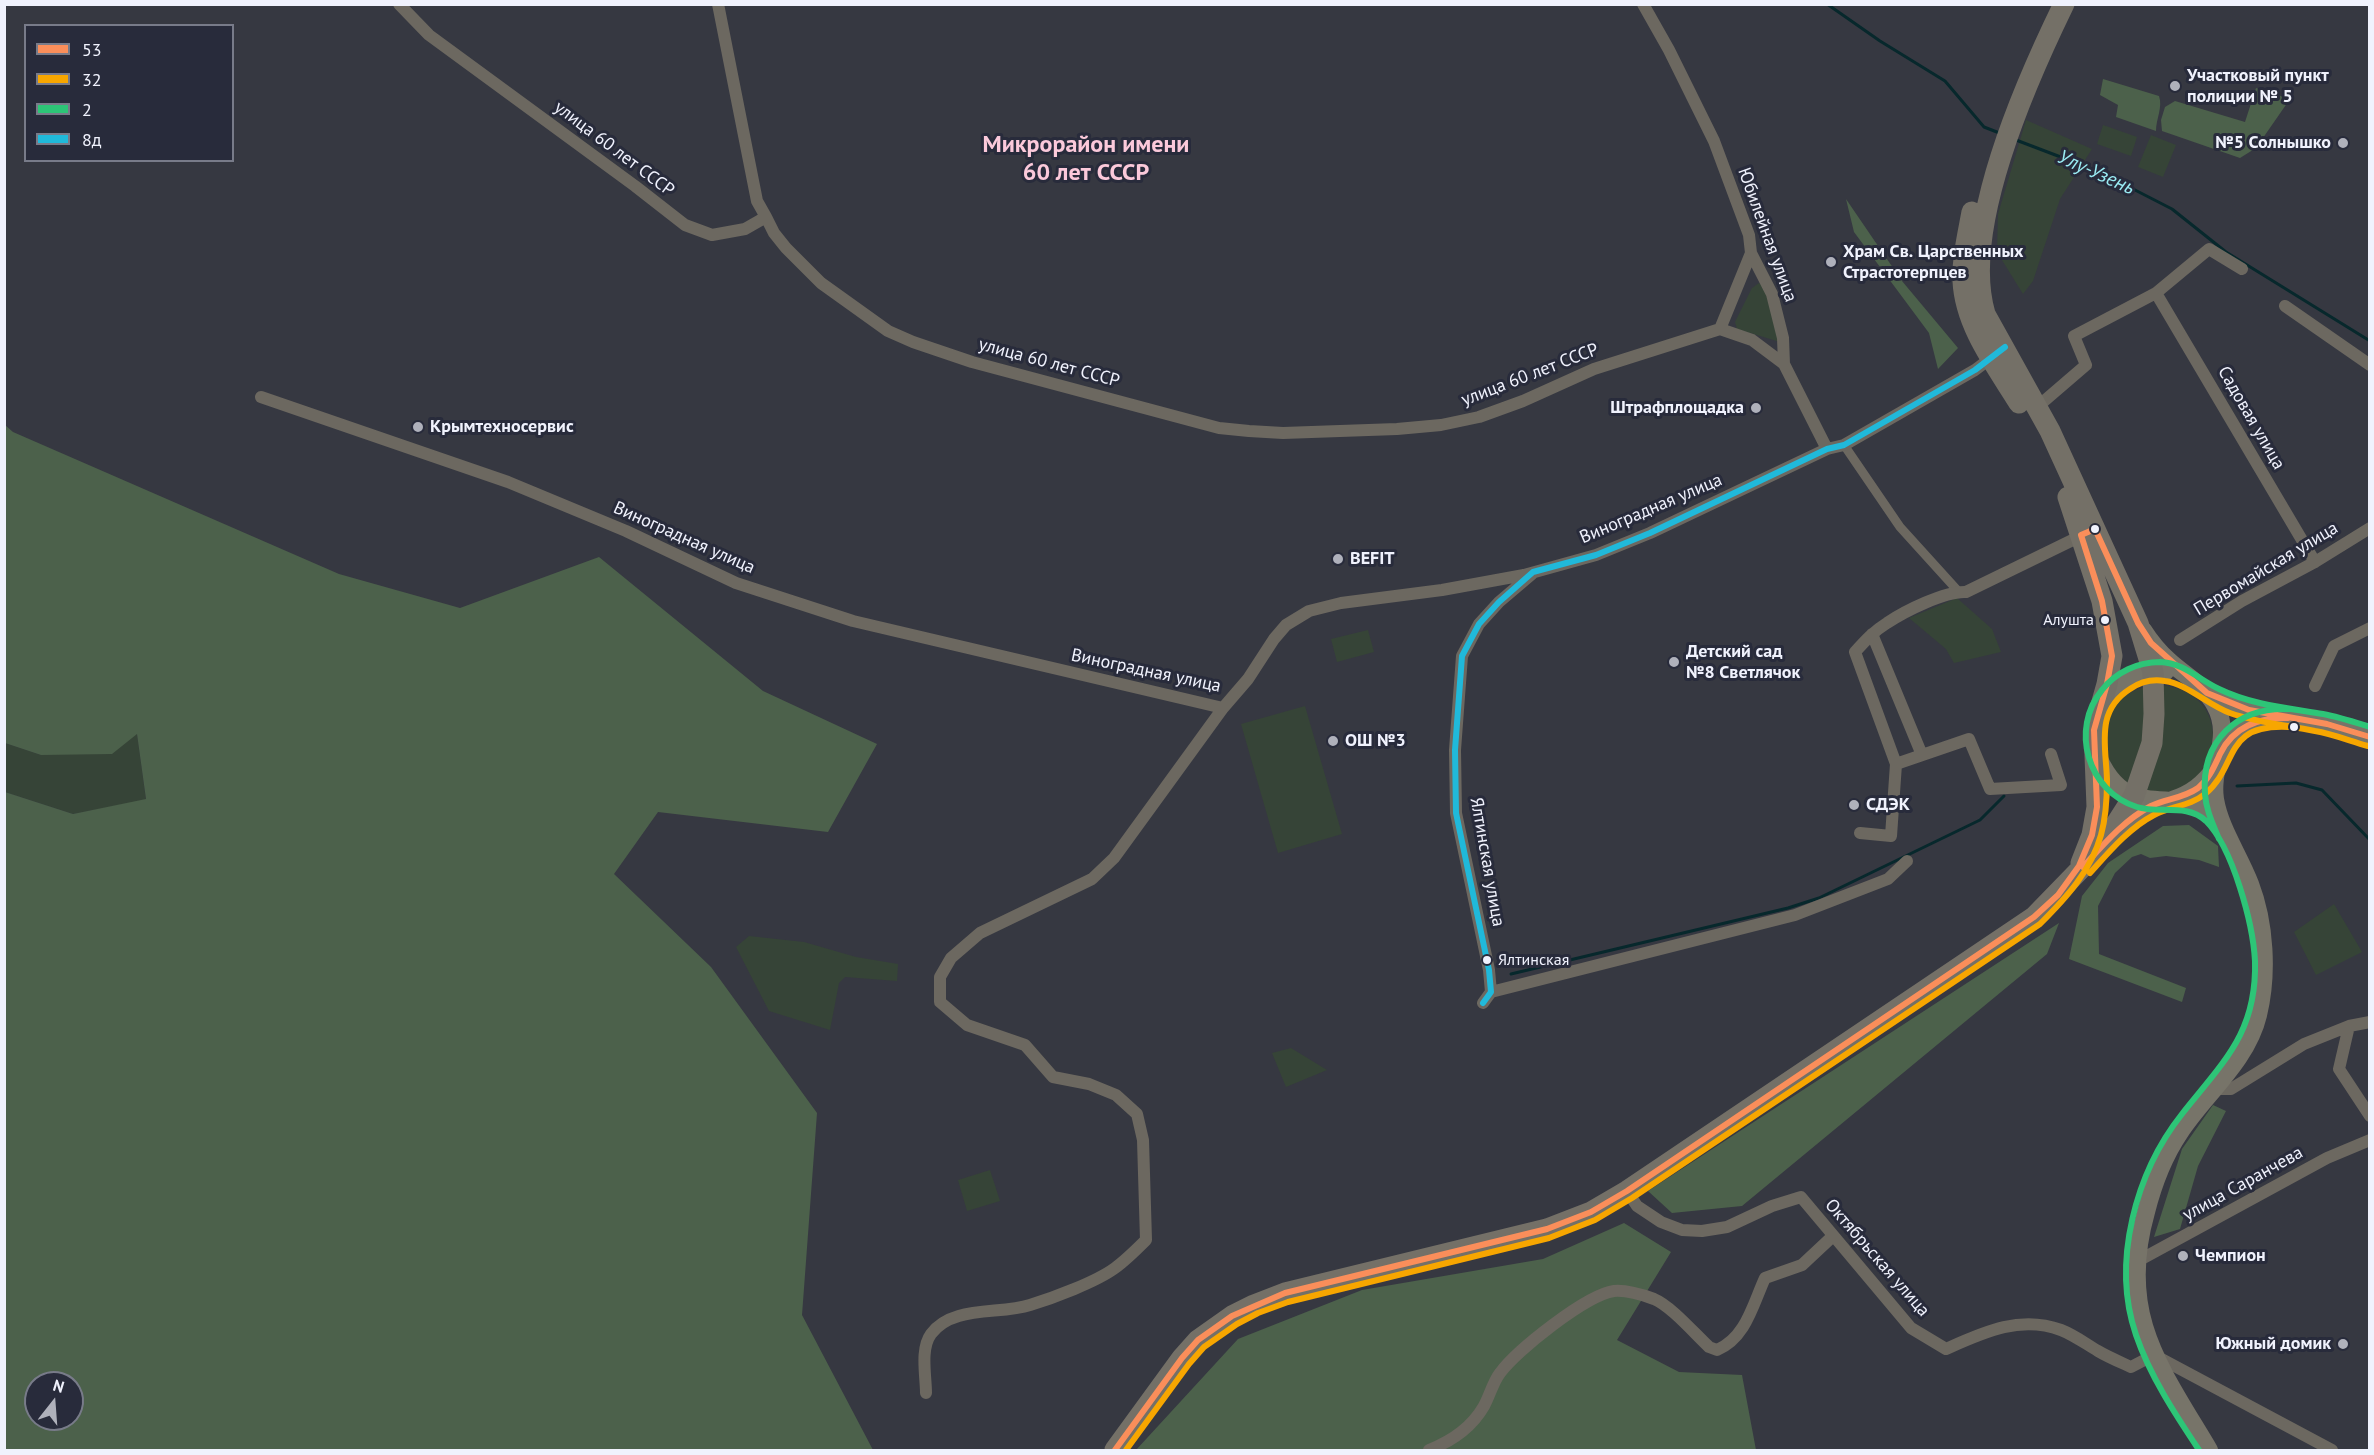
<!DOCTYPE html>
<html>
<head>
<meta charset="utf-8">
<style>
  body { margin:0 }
  #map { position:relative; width:2374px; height:1455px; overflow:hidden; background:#363841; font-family:"PT Sans",sans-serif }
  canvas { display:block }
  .frame { position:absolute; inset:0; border:6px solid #f0f2fd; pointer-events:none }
  .legend { position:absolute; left:24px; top:24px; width:210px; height:138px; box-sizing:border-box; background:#282b3b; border:2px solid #787b89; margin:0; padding:8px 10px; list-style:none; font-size:18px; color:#f0f2fd }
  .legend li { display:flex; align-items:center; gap:12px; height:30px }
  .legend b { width:30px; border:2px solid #787b89 }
  .north { position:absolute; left:24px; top:1371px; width:60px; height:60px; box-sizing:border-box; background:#282b3b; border:2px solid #787b89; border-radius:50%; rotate:17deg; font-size:16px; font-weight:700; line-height:24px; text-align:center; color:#f0f2fd }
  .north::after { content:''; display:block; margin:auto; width:21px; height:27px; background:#afb1bb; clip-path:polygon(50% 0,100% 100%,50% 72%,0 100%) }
</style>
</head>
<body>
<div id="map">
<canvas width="2374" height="1455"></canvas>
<div class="frame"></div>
<ul class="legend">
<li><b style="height:8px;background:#fa8e5a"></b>53</li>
<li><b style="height:8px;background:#f7a600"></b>32</li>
<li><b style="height:8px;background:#2dc577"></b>2</li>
<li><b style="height:8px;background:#20b9da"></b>8д</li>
</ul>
<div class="north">N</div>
</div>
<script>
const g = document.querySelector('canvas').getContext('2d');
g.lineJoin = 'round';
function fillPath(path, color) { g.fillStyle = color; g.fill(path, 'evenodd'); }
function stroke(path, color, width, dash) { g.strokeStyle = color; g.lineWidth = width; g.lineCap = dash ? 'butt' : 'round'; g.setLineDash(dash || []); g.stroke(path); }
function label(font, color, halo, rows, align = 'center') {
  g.font = font + ' "PT Sans",sans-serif'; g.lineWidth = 6; g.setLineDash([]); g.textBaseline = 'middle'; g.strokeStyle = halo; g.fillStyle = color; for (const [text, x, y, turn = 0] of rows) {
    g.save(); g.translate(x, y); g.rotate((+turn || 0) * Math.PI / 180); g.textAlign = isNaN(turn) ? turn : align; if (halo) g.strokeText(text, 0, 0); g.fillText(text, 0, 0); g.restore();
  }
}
fillPath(new Path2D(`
  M2026 120 2092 149 2060 199 2033 281 2023 294 1997 252 1998 214Z
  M2103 125 2137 137 2131 156 2097 144Z
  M2151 135 2176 145 2163 177 2138 167Z
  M1759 283 1765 287 1780 342 1737 329 1735 322 1752 288Z
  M1957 598 1992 629 2001 652 1954 663 1946 649 1909 618Z
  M1368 630 1374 652 1337 662 1331 639Z
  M2160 685C2245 693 2219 806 2145 792Z
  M2144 687 2146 730 2128 783C2107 768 2096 736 2109 711 2115 699 2132 691 2144 687Z
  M1305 706 1342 834 1278 853 1241 724Z
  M137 734 146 800 73 814 5 792V743L41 755Z
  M2334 904 2362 952 2316 975 2294 932Z
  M749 936 804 942 856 957 898 964 897 981 845 977 839 983 830 1030 769 1011 736 947Z
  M1291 1048 1327 1070 1286 1087 1272 1053Z
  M990 1170 1000 1201 967 1211 958 1180Z`), '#364437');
fillPath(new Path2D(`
  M2103 79 2159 96C2163 107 2156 119 2156 131L2116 117 2118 105 2100 95Z
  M2256 88 2290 99 2256 148 2240 158 2162 131 2161 120 2165 107 2175 101 2245 122Z
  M1846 199 1902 281 1958 348 1938 369 1929 333 1854 232Z
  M5 425 13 432 339 574 460 608 599 557 763 691 877 744 828 832 658 812 614 874 711 967 817 1113 802 1315 873 1450H5V792L73 814 146 799 137 734 112 754 41 755 5 743ZM36 1383H72V1419H36Z
  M2189 825 2218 846 2219 867 2199 860 2166 856 2150 858 2141 854 2132 857 2115 873 2098 906 2099 954 2186 988 2182 1002 2069 959 2082 896 2108 863 2163 826Z
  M2059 923 2047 954 1742 1206 1672 1213 1648 1191Z
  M2213 1105 2226 1111 2198 1166 2180 1229 2154 1237 2182 1149Z
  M1624 1223 1671 1252 1617 1340 1679 1372 1742 1375 1756 1450H1136L1238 1339 1362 1290 1543 1259Z`), '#4c614b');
stroke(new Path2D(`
  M1827 4 1880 41 1945 81 1984 127 2002 134
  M2016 140 2100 172 2172 209 2226 252 2370 341
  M2237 786 2296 783 2322 790 2370 840
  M1511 974 1788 908 1819 898 1980 820 2004 796`), '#07282c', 3);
stroke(new Path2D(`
  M1844 445 1900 527 1958 591`), '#6c6860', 9);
stroke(new Path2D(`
  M399 4 429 35 635 186 685 225 712 235 745 229 766 217 774 233 786 248 821 283 888 331 913 342 972 362 1219 428 1249 431 1283 433 1397 429 1441 425 1479 417 1523 401 1594 369 1720 329 1751 253
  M718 4 757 201 766 217
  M1643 4 1669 50 1714 141 1749 235 1751 253 1772 294 1783 338 1784 364 1827 449
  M2156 293 2315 562
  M2285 306 2370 365
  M1720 329 1752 340 1784 364
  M261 397 508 482 626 531 736 583 853 621 1223 708 1248 679 1274 639 1286 625 1309 611 1341 603 1442 590 1524 575 1596 555 1650 533 1827 449 1844 445 1975 370 1995 355
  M2036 408 2086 365 2074 336 2156 293 2209 249 2242 269
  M1872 634 1922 755
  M2180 640 2242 601 2315 562 2370 528
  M2315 686 2334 646 2370 628
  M1896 764 1969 739 1990 789 2061 785 2051 754
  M1860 833 1891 836 1896 764 1855 652C1865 641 1874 631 1887 623 1905 611 1945 591 1966 592L2085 534
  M1491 992 1489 970 1456 813 1455 750 1462 656 1479 624 1499 602 1532 574
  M1483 1003 1491 992 1795 915 1888 879 1907 861
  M2349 1026 2339 1069 2370 1116
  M2213 1089H2231L2304 1044 2349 1026 2370 1022
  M1627 1191 1637 1206 1661 1222 1682 1230 1702 1231 1727 1227 1772 1206 1801 1197 1911 1328 1946 1349C1984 1332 2020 1315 2061 1330 2074 1335 2086 1344 2098 1351 2108 1357 2120 1362 2131 1367L2154 1355 2332 1450
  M2136 1262 2327 1158 2370 1140
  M926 1393C926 1376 920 1349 931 1334 952 1305 999 1315 1030 1305 1053 1298 1096 1282 1115 1268 1126 1260 1136 1250 1146 1240L1143 1140 1137 1114 1116 1095 1089 1084 1053 1077 1025 1045 967 1025 940 1002V977L951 958 980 933 1092 879 1114 858 1223 708
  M1429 1450C1452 1441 1472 1427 1484 1406 1490 1395 1493 1382 1500 1373 1517 1350 1586 1295 1614 1291 1626 1290 1643 1295 1654 1299 1671 1306 1695 1334 1709 1347L1717 1350C1746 1338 1753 1304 1765 1278L1802 1265 1833 1236`), '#6c6860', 12);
stroke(new Path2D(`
  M2143 630C2150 641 2159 652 2169 661 2184 675 2205 686 2215 705 2233 737 2210 766 2215 799 2220 829 2239 855 2250 884 2265 923 2268 974 2258 1015 2247 1061 2205 1094 2180 1132 2163 1157 2153 1184 2146 1212 2117 1314 2159 1366 2209 1450
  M2207 693 2249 710 2274 716 2327 724 2370 737
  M2103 704C2115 680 2140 671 2165 672
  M2222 750C2239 729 2246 723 2272 717
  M2096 752C2128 834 2185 774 2220 825
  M2172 800C2191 794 2204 784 2216 767
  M2114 836 2137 815 2160 801`), '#777469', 18);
stroke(new Path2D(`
  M1972 212C1968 234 1962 259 1963 281 1965 326 1997 367 2019 403
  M2068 497 2102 601 2112 656 2107 684 2094 730 2097 807 2092 835 2081 863
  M1115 1450 1182 1358 1198 1340 1232 1316 1254 1305 1285 1293 1547 1229 1591 1212 1627 1191 2034 917 2100 849 2134 796 2152 743 2154 714 2153 672 2138 623 2050 431 1985 314C1960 229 2026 82 2064 4`), '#747067', 21);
stroke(new Path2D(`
  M2083 867C2103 845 2124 820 2151 806 2166 799 2184 798 2198 788 2209 779 2214 767 2220 754 2233 727 2259 717 2288 718
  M1115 1450 1182 1358 1198 1340 1232 1316 1285 1293 1547 1229 1591 1212 1627 1191 2034 917 2058 895 2079 866 2092 835 2097 807 2094 730 2107 684 2112 656 2102 601 2081 535 2095 529 2138 623 2151 643 2207 693 2249 710 2327 724 2370 737`), '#fa8e5a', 6);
stroke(new Path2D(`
  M2090 873C2109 852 2129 828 2154 815 2171 806 2190 806 2205 794 2239 766 2222 724 2288 727
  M1126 1450 1189 1364 1204 1347 1237 1324 1258 1313 1288 1302 1549 1238 1595 1220 1632 1198 2040 924C2066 898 2091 871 2101 835 2106 817 2107 798 2107 780 2106 746 2095 711 2130 689 2140 682 2153 679 2165 681 2187 684 2208 705 2230 713 2258 723 2286 725 2315 731 2333 734 2350 741 2368 746`), '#f7a600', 6);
stroke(new Path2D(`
  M2219 839C2213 824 2206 810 2205 794 2201 741 2237 707 2288 709
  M2199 1450C2175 1414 2150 1376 2136 1335 2111 1262 2136 1172 2182 1114 2223 1062 2257 1033 2255 961 2253 924 2233 848 2206 821 2187 803 2159 814 2137 807 2087 791 2070 729 2102 690 2116 672 2138 662 2160 662 2184 663 2198 679 2219 689 2252 705 2287 708 2323 714 2339 717 2354 722 2370 727`), '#2dc577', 6);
stroke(new Path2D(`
  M1483 1003 1491 992 1489 970 1456 813 1455 750 1462 656 1479 624 1499 602 1533 572 1596 555 1650 533 1827 449 1844 445 1975 370 2005 347`), '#20b9da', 6);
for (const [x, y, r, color] of [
  [2175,86,6,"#afb1bb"],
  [2343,143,6,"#afb1bb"],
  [1831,262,6,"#afb1bb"],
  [1756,408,6,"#afb1bb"],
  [418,427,6,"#afb1bb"],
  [2095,529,5,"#f0f2fd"],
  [1338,559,6,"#afb1bb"],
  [2105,620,5,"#f0f2fd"],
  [1674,662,6,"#afb1bb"],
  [2294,727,5,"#f0f2fd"],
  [1333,741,6,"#afb1bb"],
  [1854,805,6,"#afb1bb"],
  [1487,960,5,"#f0f2fd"],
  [2183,1256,6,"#afb1bb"],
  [2343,1344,6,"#afb1bb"]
]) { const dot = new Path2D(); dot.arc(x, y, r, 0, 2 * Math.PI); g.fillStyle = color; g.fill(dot); stroke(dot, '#282b3b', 2); }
label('16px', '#f0f2fd', '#282b3b', [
  ["Алушта",2094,620],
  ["Ялтинская",1498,960,"left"]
], 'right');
label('bold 18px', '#f0f2fd', '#282b3b', [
  ["Участковый пункт",2187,76],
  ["полиции № 5",2187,97],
  ["№5 Солнышко",2331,143,"right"],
  ["Храм Св. Царственных",1843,252],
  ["Страстотерпцев",1843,273],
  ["Штрафплощадка",1744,408,"right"],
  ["Крымтехносервис",430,427],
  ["BEFIT",1350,559],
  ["Детский сад",1686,652],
  ["№8 Светлячок",1686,673],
  ["ОШ №3",1345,741],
  ["СДЭК",1866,805],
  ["Чемпион",2195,1256],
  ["Южный домик",2331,1344,"right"]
], 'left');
label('18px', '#f0f2fd', '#282b3b', [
  ["улица 60 лет СССР",614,149,37],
  ["Юбилейная улица",1767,235,70],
  ["улица 60 лет СССР",1049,363,15],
  ["улица 60 лет СССР",1530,375,-21],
  ["Садовая улица",2251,418,60],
  ["Виноградная улица",1651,509,-23],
  ["Виноградная улица",684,538,24],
  ["Первомайская улица",2266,569,-31],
  ["Виноградная улица",1146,671,12],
  ["Ялтинская улица",1487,862,80],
  ["улица Саранчева",2243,1184,-29],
  ["Октябрьская улица",1877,1258,49]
]);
label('italic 20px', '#9aecf4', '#282b3b', [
  ["Улу-Узень",2096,173,24]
]);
label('bold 24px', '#fbc9da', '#282b3b', [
  ["Микрорайон имени",1086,145],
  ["60 лет СССР",1086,173]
]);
</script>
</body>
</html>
